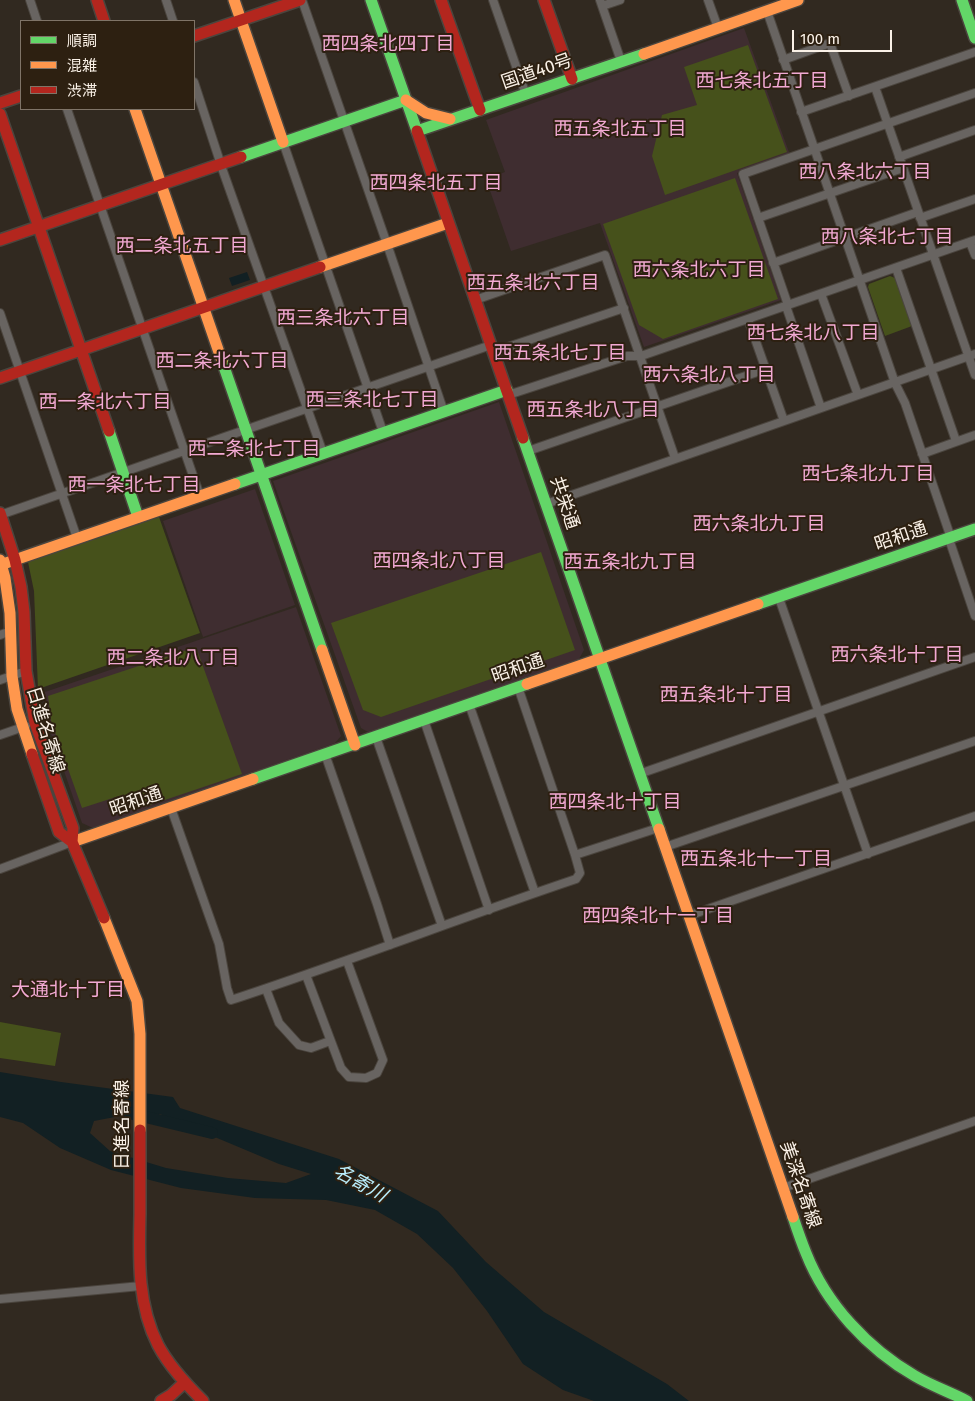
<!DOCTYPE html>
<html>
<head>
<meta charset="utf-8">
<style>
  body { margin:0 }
  #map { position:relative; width:975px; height:1401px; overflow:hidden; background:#312920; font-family:"Fira Sans","Noto Sans JP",sans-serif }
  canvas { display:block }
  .legend { position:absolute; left:20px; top:20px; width:175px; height:90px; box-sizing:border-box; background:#2d2011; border:1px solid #7f7467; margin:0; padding:6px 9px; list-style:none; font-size:15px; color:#faf1e7 }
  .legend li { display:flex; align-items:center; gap:10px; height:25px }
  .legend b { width:25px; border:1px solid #7f7467 }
  .scale { position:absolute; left:792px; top:30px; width:100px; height:22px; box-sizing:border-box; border:2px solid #faf1e7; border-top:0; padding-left:6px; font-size:15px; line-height:18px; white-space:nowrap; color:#faf1e7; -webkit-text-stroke:4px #2d2011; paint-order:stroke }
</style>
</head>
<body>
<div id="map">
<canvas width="975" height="1401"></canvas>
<ul class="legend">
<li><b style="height:6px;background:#63d668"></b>順調</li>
<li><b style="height:6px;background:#ff974d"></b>混雑</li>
<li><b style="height:6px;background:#b3261e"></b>渋滞</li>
</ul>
<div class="scale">100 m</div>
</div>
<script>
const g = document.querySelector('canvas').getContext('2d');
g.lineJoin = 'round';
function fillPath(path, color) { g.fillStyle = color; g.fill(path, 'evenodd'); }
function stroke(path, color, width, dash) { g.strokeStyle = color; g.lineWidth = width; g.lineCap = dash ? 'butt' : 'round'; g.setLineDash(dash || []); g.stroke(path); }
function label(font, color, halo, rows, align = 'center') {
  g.font = font + ' "Fira Sans","Noto Sans JP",sans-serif'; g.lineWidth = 4; g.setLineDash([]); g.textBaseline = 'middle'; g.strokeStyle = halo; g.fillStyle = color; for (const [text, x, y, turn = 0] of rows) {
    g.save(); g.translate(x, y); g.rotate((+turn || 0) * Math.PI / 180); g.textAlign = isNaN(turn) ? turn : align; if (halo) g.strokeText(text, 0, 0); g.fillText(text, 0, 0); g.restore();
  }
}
fillPath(new Path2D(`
  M744 28 790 155 737 173 781 300 644 347 600 223 511 251 486 179 505 172 486 120Z
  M499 402 584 650 579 659 368 732 361 728 273 481Z
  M255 489 295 605 203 637 163 521Z
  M296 607 341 736 335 743 93 828 82 823 47 722 42 693Z`), '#3f2d30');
fillPath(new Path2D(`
  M748 45 787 152 665 195 652 156 662 115 697 105 684 67Z
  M735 178 778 299 663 339 639 325 603 224Z
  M890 276 895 278 912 326 885 336 868 287 869 284Z
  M159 517 200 633 38 689 34 591 28 562Z
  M541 552 575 650 381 717 363 710 331 623Z
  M196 647 242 774 144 807 119 796 82 808 51 721 48 696Z
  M0 1022 61 1033 55 1066 0 1058Z`), '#46511b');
fillPath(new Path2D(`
  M247 272 250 280 232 286 229 278Z
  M0 1072 61 1082 173 1097 180 1108 339 1159 438 1211 486 1262 544 1312 667 1384 689 1401H594L563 1390 523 1364 487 1311 453 1268 417 1234 375 1210 326 1200 255 1198 181 1188 111 1170 60 1148 23 1123 0 1117ZM160 1114 279 1164 311 1174 286 1183 228 1178 166 1168 110 1151 90 1133 94 1121 120 1116Z`), '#122023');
stroke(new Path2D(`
  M129 1113 212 1133`), '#122023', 12);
const street = new Path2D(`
  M30 0 37 21
  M166 0 173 21
  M302 0 387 244 444 412
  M493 0 526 95
  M600 0 621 61
  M708 0 718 28
  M602 6 620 0
  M767 11 895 383 905 403 951 538
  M783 60 830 43 849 96
  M194 82 223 171 323 453
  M875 87 975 375
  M67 109 200 496
  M801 112 975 52
  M283 142 383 432
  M899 157 975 130
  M758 218 903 168
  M920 218 975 199
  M970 242 975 255
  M773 263 918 212
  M896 268 956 441
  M821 294 858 395
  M475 300 605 255 675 458
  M788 305 743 174 975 93
  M786 306 821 408
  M0 313 77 538
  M748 319 784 421 975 354
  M493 352 624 308
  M508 395 627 356H641L975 240
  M528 451 766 369
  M922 454 975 435
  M546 504 784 421
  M0 515 184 451 491 345
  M949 539 975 616
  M779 598 868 854
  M0 635 11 631
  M0 680 26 671
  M469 704 535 893
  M424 720 489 910
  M0 735 26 726
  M376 737 442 926
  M325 754 377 904 390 945
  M639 774 975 657
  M171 808 219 944 227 988 231 1000C347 962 460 918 576 879L580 873 575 855 518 687
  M665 847 975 741
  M575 855 658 828
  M0 869 72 842
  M688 916 975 816
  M306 975 341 1068 349 1077 366 1078 377 1073 383 1060 347 961
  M266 989 279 1023 299 1045 311 1048 330 1041
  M783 1188 975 1121
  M0 1299 141 1286`);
const fast = new Path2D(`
  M371 0 417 131 644 54
  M962 0 975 38
  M241 157 406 100
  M222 361 322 650
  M109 431 138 517
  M523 438 659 829
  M235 484 507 390
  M758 604 975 529
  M253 779 527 684
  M793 1217C797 1229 801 1241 806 1253 826 1304 868 1349 915 1376 932 1386 950 1392 967 1401`);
const slow = new Path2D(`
  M234 0 283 142
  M644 54 798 0
  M406 100 426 113 450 119
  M135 109 222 361
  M320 267 448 223
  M0 560 5 578 10 613 12 676 17 709 32 754
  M0 565 235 484
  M322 650 355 745
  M527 684 758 604
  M659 829 793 1217
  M72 842 253 779
  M104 918 137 1001 140 1034V1130`);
const jam = new Path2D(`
  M97 0 104 21
  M441 0 480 110
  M544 0 572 79
  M194 36 300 0
  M0 103 21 96
  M0 114 109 431
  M417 131 523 438
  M0 240 241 157
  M0 378 320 267
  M0 513 15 560 21 587 24 612 26 671 35 723 73 828 72 842 104 918
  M32 754 59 832 72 842
  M140 1130C140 1158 140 1186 140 1214 139 1258 137 1304 158 1345 169 1366 186 1384 203 1401
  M161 1401 171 1395 184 1383`);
stroke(street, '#4b453e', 10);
stroke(fast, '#4b453e', 14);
stroke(slow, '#4b453e', 14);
stroke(jam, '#4b453e', 14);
stroke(street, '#686461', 8);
stroke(fast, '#63d668', 11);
stroke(slow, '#ff974d', 11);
stroke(jam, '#b3261e', 11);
label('18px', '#faf1e7', '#2d2011', [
  ["国道40号",537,72,-19],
  ["共栄通",564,503,71],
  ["昭和通",901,537,-19],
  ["昭和通",518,669,-19],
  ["日進名寄線",45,730,73],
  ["昭和通",136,802,-19],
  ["日進名寄線",123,1125,-90],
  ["美深名寄線",800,1185,71]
]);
label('19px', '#f2a9d3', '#2d2011', [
  ["西四条北四丁目",388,45],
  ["西七条北五丁目",762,82],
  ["西五条北五丁目",620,130],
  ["西八条北六丁目",865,173],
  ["西四条北五丁目",436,184],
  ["西八条北七丁目",887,238],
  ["西二条北五丁目",182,247],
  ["西六条北六丁目",699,271],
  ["西五条北六丁目",533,284],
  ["西三条北六丁目",343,319],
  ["西七条北八丁目",813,334],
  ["西五条北七丁目",560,354],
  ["西二条北六丁目",222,362],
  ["西六条北八丁目",709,376],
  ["西三条北七丁目",372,401],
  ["西一条北六丁目",105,403],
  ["西五条北八丁目",593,411],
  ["西二条北七丁目",254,450],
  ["西七条北九丁目",868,475],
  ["西一条北七丁目",134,486],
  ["西六条北九丁目",759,525],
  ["西四条北八丁目",439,562],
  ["西五条北九丁目",630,563],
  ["西六条北十丁目",897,656],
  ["西二条北八丁目",173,659],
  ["西五条北十丁目",726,696],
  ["西四条北十丁目",615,803],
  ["西五条北十一丁目",756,860],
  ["西四条北十一丁目",658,917],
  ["大通北十丁目",68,991]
]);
label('italic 19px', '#b9eefd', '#2d2011', [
  ["名寄川",360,1184,29]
]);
</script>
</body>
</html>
